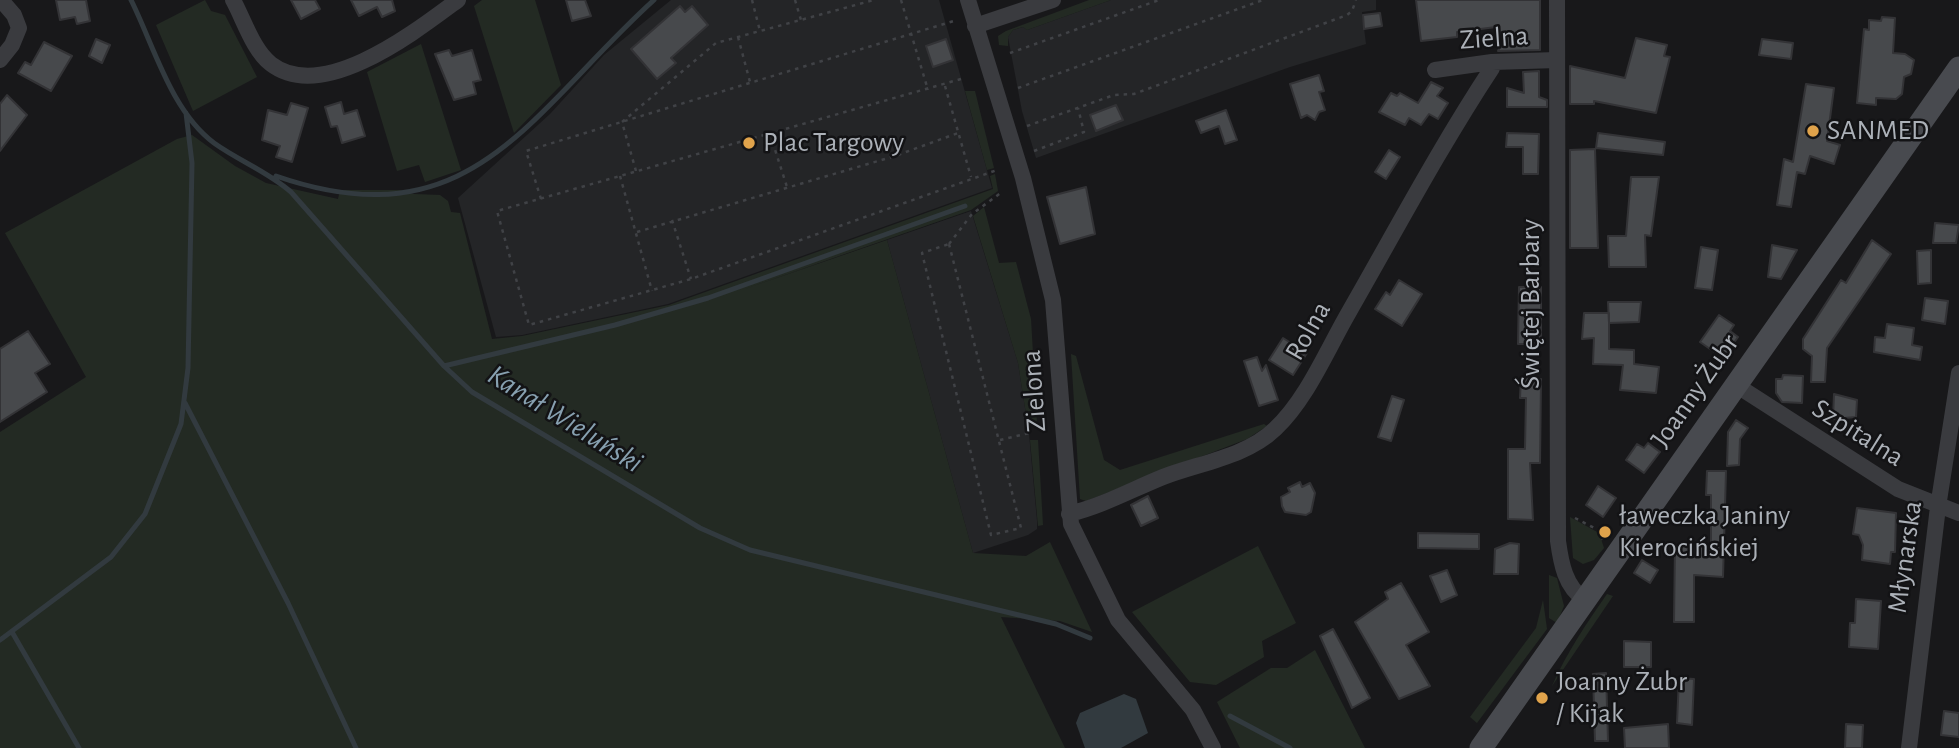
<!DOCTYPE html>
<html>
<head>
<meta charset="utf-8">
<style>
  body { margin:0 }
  canvas { display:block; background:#18181a }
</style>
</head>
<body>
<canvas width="1959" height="748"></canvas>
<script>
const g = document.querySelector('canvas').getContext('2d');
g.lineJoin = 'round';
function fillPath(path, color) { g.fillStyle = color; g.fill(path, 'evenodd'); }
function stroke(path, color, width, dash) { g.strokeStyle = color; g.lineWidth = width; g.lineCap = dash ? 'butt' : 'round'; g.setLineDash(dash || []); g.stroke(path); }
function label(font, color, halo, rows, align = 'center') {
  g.font = font + ' "Alegreya Sans",sans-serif'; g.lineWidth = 5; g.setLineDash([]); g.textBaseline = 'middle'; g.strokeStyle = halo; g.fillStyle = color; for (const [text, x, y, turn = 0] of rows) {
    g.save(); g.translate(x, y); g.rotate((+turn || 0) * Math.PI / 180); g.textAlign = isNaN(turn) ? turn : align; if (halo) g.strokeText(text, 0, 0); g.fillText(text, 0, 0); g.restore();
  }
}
fillPath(new Path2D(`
  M671 0H939L992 188 668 304 522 335 496 337 458 198 550 114 604 55Z
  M1111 0H1376V10L1362 12 1366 44 1290 67 1036 158 1022 111 1008 37 1013 30 1023 27 1027 30Z
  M971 211 1018 363 1029 434 1037 521V529L1028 535 973 553 887 240Z`), '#242527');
fillPath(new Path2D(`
  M205 0 211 11 225 15 257 77 193 111 156 25Z
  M482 0H535L561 85 514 133 474 6Z
  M1089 0H1111L1027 30 1023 27 1013 30 1008 37V46L999 45 998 36 1006 31Z
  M421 44 461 170 425 182 419 165 397 171 367 72Z
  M965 91H975L994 168 987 170Z
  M192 135 235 166 266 183 338 199 340 190H400L414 194 440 195 448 201 451 212 460 213 492 339 522 336 669 305 993 189 990 176 995 174 998 191 971 210 739 291 887 240 973 553 1026 556 1050 542 1092 632 1060 621 1001 617 1065 748H0V432L86 377 5 233 177 139Z
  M984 207 999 263 1016 262 1031 319 1037 423 1028 427 1018 363 973 216Z
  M1071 354 1076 356 1104 460 1120 470 1264 424 1267 426 1247 439 1086 501 1080 499Z
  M1030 440H1038L1043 525 1038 526Z
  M1570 517 1599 533 1604 548 1594 560 1583 564 1573 558Z
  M1258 546 1296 623 1262 641 1264 657 1216 685 1190 682 1132 612Z
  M1549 575 1557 578 1564 606 1557 623 1549 618Z
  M1607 594 1613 596 1552 686C1566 654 1586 624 1607 594Z
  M1543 600 1547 629 1477 723 1470 717 1536 628Z
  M1315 650 1365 748H1240L1217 702 1271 668H1287Z`), '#232a23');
fillPath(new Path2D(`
  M1124 694 1136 699 1148 733 1121 748H1085L1076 723 1080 713Z`), '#323a3f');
stroke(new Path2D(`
  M131 0C154 46 171 111 214 143 239 161 267 171 291 192L444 366 472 392 700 528 750 550 1056 624 1090 638
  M276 176C472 244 530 112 654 0
  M444 366 615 325 708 298 965 206
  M185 403 288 603 356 748
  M12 632 79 748
  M0 640 111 557 145 514 181 424 188 368 192 163 186 113
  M1230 716 1290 748`), '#323a3f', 5);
const building = new Path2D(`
  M56 0H86L90 21 77 24 75 17 60 20Z
  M291 0H315L320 9 301 19Z
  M351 0H392L395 11 382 17 377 7 359 16Z
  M566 0H585L591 16 572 21Z
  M1416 0H1540V50L1498 51 1504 38 1497 34 1496 27 1457 32V37L1421 41Z
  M680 6 685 12 692 6 708 25 671 58 676 63 657 79 631 49Z
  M1380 13 1382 26 1364 29 1363 15Z
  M1882 17 1895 18 1893 53 1905 54 1914 60 1911 74 1904 77 1902 94 1896 99 1876 98V105L1857 103 1864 29 1869 30V20L1881 21Z
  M1636 38 1667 45 1664 56 1670 57 1656 113 1594 101V104H1570V66L1625 78Z
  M96 39 110 45 102 63 89 56Z
  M946 39 953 60 933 67 926 46Z
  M1762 39 1793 43 1791 59 1759 55Z
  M44 42 72 56 51 91 18 73 25 62 31 65Z
  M449 50 452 56 472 50 481 80 473 82 476 94 454 100 435 54Z
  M1539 71V97L1547 100V107H1507V88L1524 93 1523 72Z
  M1319 75 1324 91 1319 92 1325 110 1319 112 1315 120 1307 115 1301 118 1290 84Z
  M1431 82 1443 88 1437 96 1448 103 1438 119 1429 114 1421 125 1409 118 1405 125 1379 112 1391 93 1397 96 1400 93 1418 103Z
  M1806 84 1834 88 1827 141 1840 145 1834 164 1810 156 1805 174 1797 172 1791 207 1777 205 1784 159 1793 162Z
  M7 95 27 115 0 151V104Z
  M341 102 344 114 357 110 365 136 342 143 337 126 331 127 325 107Z
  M291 103 308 108 292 162 276 157 280 146 262 140 268 110 287 115Z
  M1116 105 1123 120 1096 131 1090 115Z
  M1226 110 1237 140 1225 144 1219 126 1201 133 1196 121Z
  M1507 133 1539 134 1538 174H1523V147H1506Z
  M1598 133 1665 142 1663 155 1596 148Z
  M1595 149 1598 248H1570V150Z
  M1389 150 1400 157 1386 179 1375 172Z
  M1631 177H1659L1651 236 1645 235 1646 267H1609L1608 236H1626Z
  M1086 187 1095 234 1060 244 1047 197Z
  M1935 223 1959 225 1956 243H1933Z
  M1872 240 1891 254 1827 348 1825 382H1811L1812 356 1803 349V339L1841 280 1846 283Z
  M1772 245 1797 250 1781 279 1768 277Z
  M1701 247 1718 250 1712 290 1695 288Z
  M1931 250V283L1918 284 1917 251Z
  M1399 280 1422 294 1402 326 1375 309 1386 292 1390 295Z
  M1519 287H1541V344H1518Z
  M1925 298 1948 301 1945 324 1922 320Z
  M1608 302H1641L1639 322 1609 323Z
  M1584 313H1609V349L1634 350V364L1659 367 1656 393 1620 390 1623 365 1593 364 1594 338 1582 339Z
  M1719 315 1734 325 1730 331 1738 337 1723 358 1700 342Z
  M1887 324 1914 328 1912 345 1922 347 1920 360 1874 352 1875 337 1885 338Z
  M28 331 50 364 35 373 47 392 0 422V349Z
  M1283 338 1307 353 1293 375 1269 360Z
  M1257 357 1262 371 1266 365 1278 400 1259 406 1244 361Z
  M1783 375 1803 376 1802 403 1782 402 1776 393V379H1782Z
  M1521 378 1541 379 1540 463H1530L1533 520 1508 519V449H1525L1526 398H1520Z
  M1834 394 1857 400 1856 417 1833 419Z
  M1392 396 1404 400 1391 441 1378 437Z
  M1736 420 1748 428 1740 439 1739 465 1727 466 1728 432Z
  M1648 443 1660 452 1644 473 1626 460 1637 444 1644 448Z
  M1707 471H1726L1723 577 1694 575V622H1674L1675 546H1711V495H1706Z
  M1300 482 1302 487 1310 483 1315 493 1311 512 1306 515 1285 512 1282 506 1281 497 1290 492 1288 488Z
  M1598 486 1616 498 1603 517 1586 505Z
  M1148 496 1158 518 1141 526 1131 505Z
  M1857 508 1896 513 1895 552H1891L1890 564 1862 560 1863 545 1859 535 1853 534Z
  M1418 533 1479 534V549L1418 548Z
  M1510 543 1519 544 1518 574H1494L1495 549Z
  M1642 560 1658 570 1650 583 1634 573Z
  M1447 570 1457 595 1441 602 1430 576Z
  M1401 583 1429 632 1406 645 1430 686 1399 699 1355 622 1388 599 1385 592Z
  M1856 599 1881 601 1878 649 1849 647 1850 623H1855Z
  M1333 629 1370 698 1352 708 1320 636Z
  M1624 641 1651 642V667H1624Z
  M1606 673 1608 741H1595L1593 674Z
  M1679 678 1694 679 1692 725 1677 723Z
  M1944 711 1959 713V737L1941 735Z
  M1668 724 1669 748H1625L1624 728Z
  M1846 724 1863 725 1862 748H1845Z`);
fillPath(building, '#47494c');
stroke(building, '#333336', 2);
stroke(new Path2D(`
  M752 0 760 31
  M795 0 801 20
  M901 0 928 90
  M738 37 750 82
  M1010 53 1159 0
  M961 79 497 211 529 325 691 279 997 170
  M945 86 971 177
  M1018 88 1263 0
  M1027 126 1114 95 1134 94 1347 15 1352 11 1356 0
  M770 134 787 187
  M1034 151 1084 132 1078 108
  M636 171 622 122 716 43 874 0
  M620 176 652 291
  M541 199 526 151 957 20
  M672 220 691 279
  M637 232 895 156 958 133
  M949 244 1021 528 991 535 922 253Z
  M949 244 972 214 1002 192
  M1000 440 1029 433
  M1575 518 1600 531 1603 541`), '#404246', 2.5, [3.5, 5]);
stroke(new Path2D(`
  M233 0C244 20 253 50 271 64 323 104 416 31 458 0
  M968 0 1023 178 1053 300 1071 524 1118 620 1193 710 1213 748
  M1557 0 1558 541C1561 563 1565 587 1585 600
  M975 26 1053 0
  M0 60 12 45 19 28 14 15 1 0
  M1435 70 1492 62 1557 60
  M1736 385 1898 489 1959 513
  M1069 514C1102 506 1131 490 1163 477 1199 463 1246 457 1275 429 1307 399 1327 350 1349 312 1396 230 1440 147 1492 68V62
  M1909 748 1938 507 1959 373`), '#3a3b3f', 16);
stroke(new Path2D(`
  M1481 748 1959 68`), '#484a4f', 23);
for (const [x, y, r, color] of [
  [1813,131,7,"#e0a34b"],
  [749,143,7,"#e0a34b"],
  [1605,532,7,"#e0a34b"],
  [1542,698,7,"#e0a34b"]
]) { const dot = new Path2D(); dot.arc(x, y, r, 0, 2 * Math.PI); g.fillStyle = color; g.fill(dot); stroke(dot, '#131315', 2.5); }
label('28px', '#acb1b8', '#131315', [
  ["Zielna",1494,38,-4],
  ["Świętej Barbary",1531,304,-90],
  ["Rolna",1308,331,-60],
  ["Zielona",1034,391,-94],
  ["Joanny Żubr",1695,391,-55],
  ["Szpitalna",1858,433,32],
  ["Młynarska",1905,557,-82]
]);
label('28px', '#acb1b8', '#131315', [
  ["SANMED",1827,131],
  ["Plac Targowy",763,143],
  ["ławeczka Janiny",1619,516],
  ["Kierocińskiej",1619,548],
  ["Joanny Żubr",1556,682],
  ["/ Kijak",1556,714]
], 'left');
label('italic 30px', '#87a0b0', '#131315', [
  ["Kanał Wieluński",565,419,32]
]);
</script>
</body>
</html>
